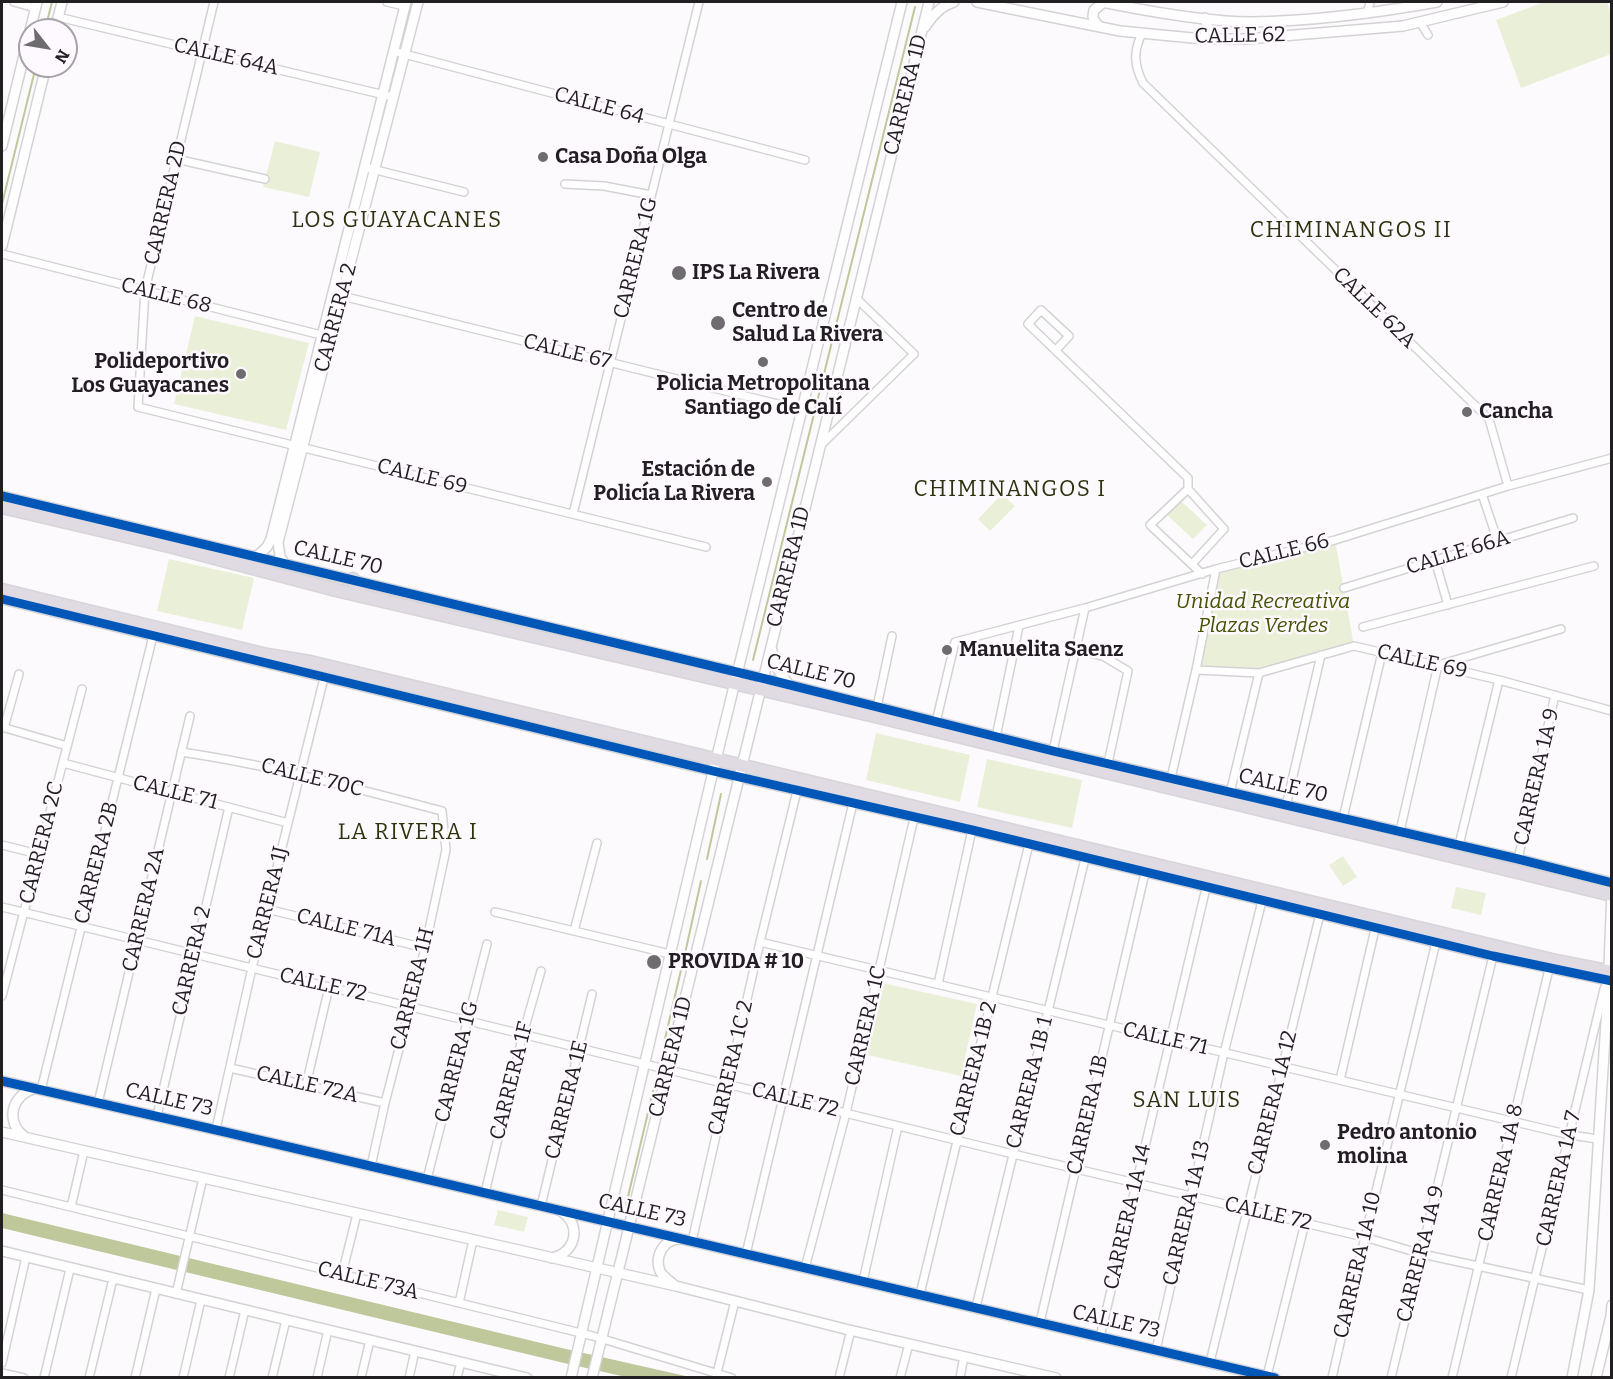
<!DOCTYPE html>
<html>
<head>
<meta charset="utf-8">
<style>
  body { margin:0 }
  #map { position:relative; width:1613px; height:1379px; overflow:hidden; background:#fdfafe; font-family:Bitter,serif }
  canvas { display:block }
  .frame { position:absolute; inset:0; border:3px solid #221f23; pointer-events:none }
  .north { position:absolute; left:18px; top:18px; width:60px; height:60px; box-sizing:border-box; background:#fef9ff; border:2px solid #a6a2a7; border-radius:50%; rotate:121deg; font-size:16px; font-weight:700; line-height:24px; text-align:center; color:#221f23 }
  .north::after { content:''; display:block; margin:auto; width:21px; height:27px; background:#6f6c70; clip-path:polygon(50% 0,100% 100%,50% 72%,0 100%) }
</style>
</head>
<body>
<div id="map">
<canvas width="1613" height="1379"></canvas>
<div class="frame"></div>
<div class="north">N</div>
</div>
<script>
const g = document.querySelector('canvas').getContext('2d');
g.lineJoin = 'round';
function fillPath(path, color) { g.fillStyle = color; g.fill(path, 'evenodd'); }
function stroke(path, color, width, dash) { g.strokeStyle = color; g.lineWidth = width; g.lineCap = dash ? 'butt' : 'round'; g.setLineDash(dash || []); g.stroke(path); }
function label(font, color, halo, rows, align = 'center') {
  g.font = font + ' Bitter,serif'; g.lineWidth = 5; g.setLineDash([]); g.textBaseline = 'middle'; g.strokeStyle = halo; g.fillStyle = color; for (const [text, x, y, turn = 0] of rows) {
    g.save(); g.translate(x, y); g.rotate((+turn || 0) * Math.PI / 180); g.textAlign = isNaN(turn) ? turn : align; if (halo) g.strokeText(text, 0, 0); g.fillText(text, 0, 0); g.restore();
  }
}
fillPath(new Path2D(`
  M1544 2H1607L1611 13V54L1521 88 1496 20Z
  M275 141 320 152 309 197 263 187Z
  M195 316 309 343 286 430 174 404Z
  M1002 494 1015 506 990 531 978 519Z
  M1180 500 1207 525 1193 539 1167 515Z
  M1335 540 1354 646 1259 673 1196 670 1216 569Z
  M169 559 254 578 242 630 157 611Z
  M876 733 970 755 960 802 866 780Z
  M987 759 1082 780 1072 828 977 807Z
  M1343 856 1357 877 1343 886 1329 865Z
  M1456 887 1486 893 1481 915 1451 908Z
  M878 982 977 1004 961 1076 863 1054Z
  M498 1210 528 1217 524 1232 494 1225Z`), '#eaf0d8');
fillPath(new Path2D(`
  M2 1213 566 1349 690 1377H626L564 1363 2 1228Z`), '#bec89b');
stroke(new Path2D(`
  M45 30 52 2
  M2 204 36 66
  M753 660 915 7
  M707 859 721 794
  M684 958 701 881
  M661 1056 681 970
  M626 1205 656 1079`), '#bec89b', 2);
const street = new Path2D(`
  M14 2 35 8
  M214 2 145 290 138 407 706 547
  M387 2 404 6
  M1367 14 1370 2
  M58 17 393 97
  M1420 22 1428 35
  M1142 33C1133 52 1134 65 1143 83L1489 419 1508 486
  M393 51 805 160
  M176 159 265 179
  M364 167 464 192
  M565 184 604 186 651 195
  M2 254 325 336
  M338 295 802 410
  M1056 350 1069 336 1041 310 1028 324 1188 478V489L1150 525 1202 574
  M822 444 914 354 856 298
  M1188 489 1224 529 1192 564
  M1482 494 1498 542
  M573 514 699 2
  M1435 560 1448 605
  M1344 588 1573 518
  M1363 627 1594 566
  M1076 650 1103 656 1128 671 1108 763
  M1196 670 1259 673 1354 646 1499 680 1612 711
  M877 707 892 636
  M936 722 955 642 1085 608 1216 569 1335 540 1508 486 1612 458
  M2 727 67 746
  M4 728 19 674
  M996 737 1019 626
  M1053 751 1085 608
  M181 752C270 765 355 788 442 811L446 850 425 948 385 1103 371 1166
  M63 763 288 823
  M1171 778 1196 670 1216 569
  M1230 793 1259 673
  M1286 806 1321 655
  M1343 818 1382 653
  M1400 831 1438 665 1561 629
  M2 845 38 854
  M1459 845 1499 680
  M1518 859 1555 695
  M2 907 1013 1154 1364 1237 1422 1254 1589 1290
  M267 909 425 948
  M495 912 670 954
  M574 931 597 843
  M760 942 1570 1135 1598 1139
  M938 984 972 830
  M2 996 82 689
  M230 1068 385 1103
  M1340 1080 1376 925
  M306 1085 329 987
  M41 1090 153 636
  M98 1103 190 716
  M157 1116 229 807
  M216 1129 252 968 324 678
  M427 1179 487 944
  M2 1190 593 1336 732 1378
  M485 1193 523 1034 541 971
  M541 1206 592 994
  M71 1207 84 1151
  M692 1241 760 942 797 791
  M746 1254 853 803
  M805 1268 846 1113 914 818
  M342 1274 357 1214
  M863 1281 898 1126
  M176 1294 203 1178
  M920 1294 1029 844
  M459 1303 473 1240
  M976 1307 1085 859
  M1040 1322 1145 873
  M1100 1337 1206 888
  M1156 1350 1224 1053 1262 901
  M1210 1362 1320 914
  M2 1363 26 1257
  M2 1373 24 1378
  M717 1373 735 1301
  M1267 1376 1305 1223
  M44 1378 70 1269
  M89 1378 113 1279
  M135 1378 156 1289
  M183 1378 201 1300
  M229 1378 245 1310
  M272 1378 286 1320
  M317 1378 328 1330
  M361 1378 370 1340
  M409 1378 415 1351
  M457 1378 461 1362
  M839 1378 851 1330
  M900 1378 909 1344
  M960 1378 964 1356
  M1332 1378C1365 1232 1402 1087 1436 942
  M1391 1378 1493 956
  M1452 1378 1549 969
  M1511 1378 1604 989 1607 983`);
const secondary = new Path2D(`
  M977 2 1120 31 1203 39H1246L1403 26 1503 2
  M1102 2C1147 11 1206 22 1251 22 1313 21 1376 13 1437 2
  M1099 26C1093 21 1092 17 1094 10L1104 2
  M925 27C933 15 941 6 954 2
  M55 30 62 2
  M1203 39 1208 29 1205 18
  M2 146 37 2
  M2 246 46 66
  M2 496 774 681 1053 751 1518 859 1612 883
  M256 557 267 547 271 539 406 2
  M285 564 280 557 278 542 418 2
  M2 599 713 771 972 830 1493 956 1612 981
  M771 647 776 667 789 685
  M2 1081 225 1132 1275 1378
  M2 1132 676 1286 845 1329 1056 1378
  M25 1137C5 1123 11 1095 34 1089
  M2 1251 527 1378
  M551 1258C576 1254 582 1225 562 1212
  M674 1285C669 1280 663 1277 660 1271 654 1256 664 1239 680 1239
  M571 1378 711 780 902 2
  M592 1378 929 2
  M1572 1378 1589 1290 1608 990 1612 892
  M1596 1378 1611 1316 1612 1305`);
const highway = new Path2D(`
  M2 507 173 547 336 590 875 716 1612 895
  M353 579 361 596
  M2 590 267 655 310 662 1552 960 1612 972`);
stroke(street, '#d4d2d5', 10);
stroke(secondary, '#d4d2d5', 12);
stroke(highway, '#d6d5d7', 15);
stroke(street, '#fffeff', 7);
stroke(secondary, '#fffeff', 9);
stroke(highway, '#e0dae3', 12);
stroke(new Path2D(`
  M2 496 774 681 1053 751 1518 859 1612 883
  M2 599 713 771 972 830 1493 956 1612 981
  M2 1081 225 1132 1275 1378`), '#0057b8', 9);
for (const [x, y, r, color] of [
  [543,157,6,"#6f6c70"],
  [679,273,8,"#6f6c70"],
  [718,323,8,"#6f6c70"],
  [763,362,6,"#6f6c70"],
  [241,374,6,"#6f6c70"],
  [1467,412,6,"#6f6c70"],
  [767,482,6,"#6f6c70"],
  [947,650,6,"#6f6c70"],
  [654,962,8,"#6f6c70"],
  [1325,1145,6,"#6f6c70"]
]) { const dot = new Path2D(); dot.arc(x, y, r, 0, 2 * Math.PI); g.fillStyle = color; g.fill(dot); stroke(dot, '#fef9ff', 2); }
label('21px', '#221f23', '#fef9ff', [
  ["CALLE 62",1240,36,-1],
  ["CALLE 64A",226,57,13],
  ["CARRERA 1D",906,95,-76],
  ["CALLE 64",599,106,15],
  ["CARRERA 2D",166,203,-77],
  ["CARRERA 1G",636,258,-76],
  ["CALLE 68",166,296,14],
  ["CALLE 62A",1374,308,44],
  ["CARRERA 2",336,318,-75],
  ["CALLE 67",567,352,14],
  ["CALLE 69",422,477,14],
  ["CALLE 66",1284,552,-14],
  ["CALLE 66A",1458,553,-17],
  ["CALLE 70",338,558,13],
  ["CARRERA 1D",789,567,-76],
  ["CALLE 69",1422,662,13],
  ["CALLE 70",811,672,14],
  ["CARRERA 1A 9",1537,777,-77],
  ["CALLE 70C",312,778,14],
  ["CALLE 70",1283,786,13],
  ["CALLE 71",175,793,14],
  ["CARRERA 2C",42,843,-76],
  ["CARRERA 2B",97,863,-76],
  ["CARRERA 1J",268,903,-76],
  ["CARRERA 2A",144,910,-77],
  ["CALLE 71A",346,928,14],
  ["CARRERA 2",192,961,-77],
  ["CALLE 72",323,985,13],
  ["CARRERA 1H",413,989,-76],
  ["CARRERA 1C",866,1026,-77],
  ["CALLE 71",1165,1039,13],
  ["CARRERA 1D",671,1057,-76],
  ["CARRERA 1G",457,1062,-76],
  ["CARRERA 1C 2",731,1068,-77],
  ["CARRERA 1B 2",974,1069,-76],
  ["CARRERA 1F",512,1081,-76],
  ["CARRERA 1B 1",1030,1083,-76],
  ["CALLE 72A",307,1085,13],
  ["CALLE 73",169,1100,13],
  ["CARRERA 1E",567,1100,-76],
  ["CALLE 72",795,1100,14],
  ["CARRERA 1A 12",1273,1103,-76],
  ["CARRERA 1B",1088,1115,-77],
  ["CARRERA 1A 8",1501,1173,-77],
  ["CARRERA 1A 7",1559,1179,-77],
  ["CALLE 73",642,1211,13],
  ["CARRERA 1A 13",1187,1213,-77],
  ["CALLE 72",1268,1214,13],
  ["CARRERA 1A 14",1128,1217,-77],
  ["CARRERA 1A 9",1421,1254,-76],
  ["CARRERA 1A 10",1358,1265,-77],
  ["CALLE 73A",368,1281,14],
  ["CALLE 73",1116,1322,13]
]);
label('bold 21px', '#221f23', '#fef9ff', [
  ["Casa Doña Olga",555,157],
  ["IPS La Rivera",692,273],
  ["Centro de",732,311],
  ["Salud La Rivera",732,335],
  ["Polideportivo",229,362,"right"],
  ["Los Guayacanes",229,386,"right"],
  ["Policia Metropolitana",763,384,"center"],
  ["Santiago de Calí",763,408,"center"],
  ["Cancha",1479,412],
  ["Estación de",755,470,"right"],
  ["Policía La Rivera",755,494,"right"],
  ["Manuelita Saenz",959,650],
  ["PROVIDA # 10",668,962],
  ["Pedro antonio",1337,1133],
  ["molina",1337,1157]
], 'left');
label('italic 21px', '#475407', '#fef9ff', [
  ["Unidad Recreativa",1263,602],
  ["Plazas Verdes",1263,626]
]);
g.letterSpacing = '1.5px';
label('22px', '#2c340d', '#fef9ff', [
  ["LOS GUAYACANES",397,221],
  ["CHIMINANGOS II",1351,231],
  ["CHIMINANGOS I",1010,490],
  ["LA RIVERA I",408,833],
  ["SAN LUIS",1187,1101]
]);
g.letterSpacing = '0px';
</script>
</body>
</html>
